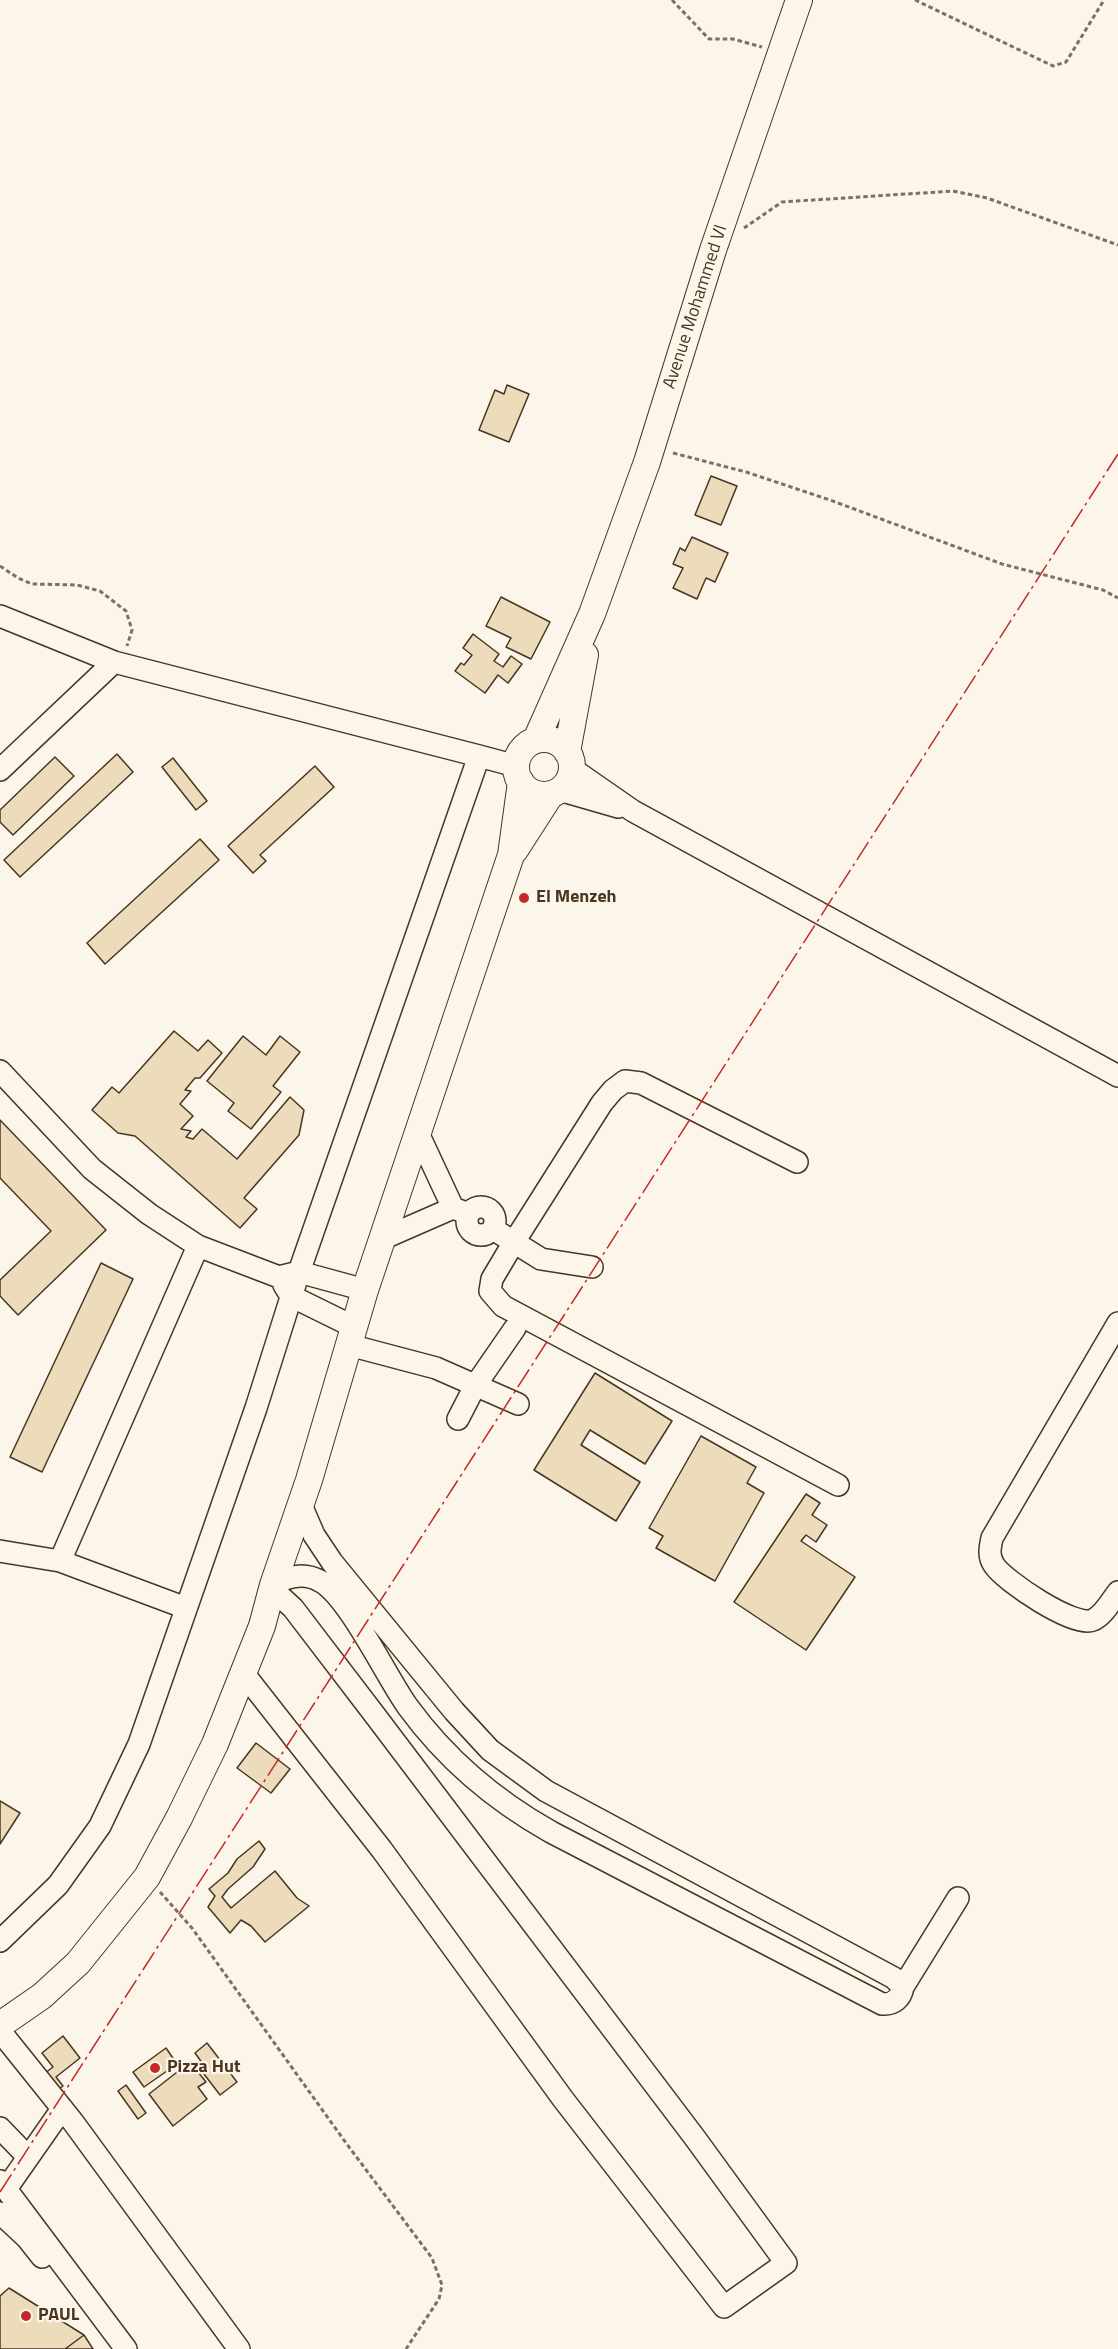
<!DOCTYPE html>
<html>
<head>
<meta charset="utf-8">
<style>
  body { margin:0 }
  canvas { display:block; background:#fbf6e9 }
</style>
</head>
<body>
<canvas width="1118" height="2349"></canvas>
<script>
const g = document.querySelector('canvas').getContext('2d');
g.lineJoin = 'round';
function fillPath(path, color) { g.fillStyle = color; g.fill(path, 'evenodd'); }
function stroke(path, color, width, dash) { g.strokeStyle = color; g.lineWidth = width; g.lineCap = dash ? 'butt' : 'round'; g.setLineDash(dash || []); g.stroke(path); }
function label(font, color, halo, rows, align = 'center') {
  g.font = font + ' "Titillium Web",sans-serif'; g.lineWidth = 4.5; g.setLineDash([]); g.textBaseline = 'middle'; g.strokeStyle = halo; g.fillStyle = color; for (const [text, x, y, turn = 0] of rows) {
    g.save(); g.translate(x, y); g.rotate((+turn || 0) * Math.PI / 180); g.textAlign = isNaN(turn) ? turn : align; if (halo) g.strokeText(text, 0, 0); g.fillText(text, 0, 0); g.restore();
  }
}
const building = new Path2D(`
  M507 385 529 394 509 442 479 430 495 390 504 394Z
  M711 476 737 486 721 525 695 515Z
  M692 537 728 553 715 582 706 578 697 599 673 588 683 568 673 564 680 548 685 551Z
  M501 597 550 622 531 659 506 647 511 638 486 626Z
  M473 634 499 654 494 661 503 667 511 656 522 664 508 683 498 675 485 693 455 671 461 663 464 665 472 655 463 648Z
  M117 754 133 772 20 877 4 860Z
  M55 757 74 776 13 835 0 822V810Z
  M173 758 207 801 196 810 162 767Z
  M315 766 334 787 260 855 266 861 253 873 228 846Z
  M200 839 219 860 105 964 87 943Z
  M174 1031 198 1051 208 1040 222 1053 200 1078H195L185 1090 191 1091 180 1104 193 1116 181 1129 191 1131 186 1137 193 1139 202 1129 237 1159 290 1097 304 1110 299 1135 244 1198 257 1209 240 1228 135 1136 118 1133 92 1110 112 1087 119 1093Z
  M243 1036 266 1055 280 1036 300 1052 273 1086 281 1092 251 1129 228 1111 234 1103 207 1081Z
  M0 1120 106 1230 18 1315 0 1296V1280L51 1231 0 1178Z
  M101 1263 133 1279 42 1472 10 1457Z
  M595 1373 672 1421 645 1464 590 1430 581 1445 640 1482 616 1521 534 1470Z
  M701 1436 756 1467 747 1483 764 1493 715 1581 656 1548 663 1536 649 1528Z
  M806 1494 820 1503 812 1515 827 1525 816 1542 806 1535 801 1541 855 1577 806 1650 734 1602Z
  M256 1743 290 1769 271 1793 237 1768Z
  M0 1801 20 1813 0 1844Z
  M259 1841 265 1849 253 1867 228 1889 222 1897 231 1908 275 1871 297 1898 309 1906 265 1942 251 1926 241 1920 230 1933 208 1907 215 1896 209 1889 228 1873 237 1859Z
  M63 2036 80 2058 56 2077 63 2086 53 2094 40 2077 53 2067 42 2053Z
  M207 2043 237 2082 220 2095 204 2074 208 2071 195 2053Z
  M166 2048 177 2064 144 2087 133 2072Z
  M190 2062 206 2082 198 2087 207 2099 173 2126 149 2094Z
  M126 2085 146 2113 138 2119 118 2091Z
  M9 2288 84 2335 65 2349H0V2296Z
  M84 2335 93 2349H65Z`);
fillPath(building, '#ecdcbc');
stroke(building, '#4a3520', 1.5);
const minor = new Path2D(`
  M0 616 114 662 479 756 299 1272 256 1408 139 1744 100 1826 58 1885 0 1941
  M479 756 516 766
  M571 768 633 811 1118 1076
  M0 770 114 662
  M559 790 618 807
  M0 1071 92 1169 149 1214 198 1246 279 1277 299 1272 365 1290
  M418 1133 453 1208
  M797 1162 641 1083 625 1081 613 1090 602 1103 514 1242 492 1279 490 1291 503 1306 838 1485
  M467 1221a14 14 0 1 1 28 0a14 14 0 1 1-28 0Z
  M493 1229 541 1259 592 1267
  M382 1239 453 1208 469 1214
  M284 1285 291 1296 354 1327
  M1118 1323 992 1538C990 1548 988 1556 994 1565 1004 1581 1076 1629 1093 1620 1104 1615 1111 1601 1118 1592
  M349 1345 436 1368 518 1404
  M458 1419 475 1386 515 1328
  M0 1551 60 1561 186 1608
  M60 1561 198 1246
  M273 1585C288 1576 304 1572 320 1581 348 1595 387 1678 408 1707 446 1759 494 1800 551 1832L882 2004C894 2005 901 1998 903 1987L894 1978 546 1791 490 1750 454 1711 332 1562 314 1535 301 1505
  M244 1674 382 1850 563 2099 724 2307 786 2263 695 2138 374 1714 293 1608 272 1589
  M903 1987 958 1898
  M0 2031 73 2122 239 2349
  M0 2128 28 2157
  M0 2181 126 2349
  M6 2189 62 2109
  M0 2213 27 2238 42 2257`);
const major = new Path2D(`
  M516 767a28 28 0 1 1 56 0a28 28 0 1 1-56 0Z
  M536 740 592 614 647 462 713 250 799 0
  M567 752 585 655
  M515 850 551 794
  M0 2025 42 1996 78 1963 147 1877 179 1818 215 1744 262 1626 273 1585 309 1480 365 1290 511 855 521 782`);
stroke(minor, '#4a3520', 24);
stroke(major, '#4a3520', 28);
stroke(new Path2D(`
  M672 0 709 39H733L762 47
  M915 0 1053 66 1066 62 1104 0
  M744 228 782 202 953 191 987 198 1118 245
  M673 453 746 472 830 500 1002 564 1103 590 1118 598
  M0 566 18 578 32 584 77 585 100 591 126 611 132 630 127 646
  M160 1892 192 1928 346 2143 432 2258 442 2285 439 2299 406 2349`), '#7f6f5c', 3, [4.5, 3]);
stroke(minor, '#fbf6e9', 21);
stroke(major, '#fbf6e9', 26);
stroke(new Path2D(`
  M0 2192 1118 454`), '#c62828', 1.5, [21, 4.5, 3, 4.5]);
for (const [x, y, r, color] of [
  [524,898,6,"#c62828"],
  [155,2068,6,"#c62828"],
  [26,2316,6,"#c62828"]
]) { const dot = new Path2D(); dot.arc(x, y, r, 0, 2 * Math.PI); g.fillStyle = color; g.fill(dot); stroke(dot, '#fbf6e9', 2); }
label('18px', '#4a3520', '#fbf6e9', [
  ["Avenue Mohammed VI",696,307,-72]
]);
label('bold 18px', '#4a3520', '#fbf6e9', [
  ["El Menzeh",536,898],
  ["Pizza Hut",167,2068],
  ["PAUL",38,2316]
], 'left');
</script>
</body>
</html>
